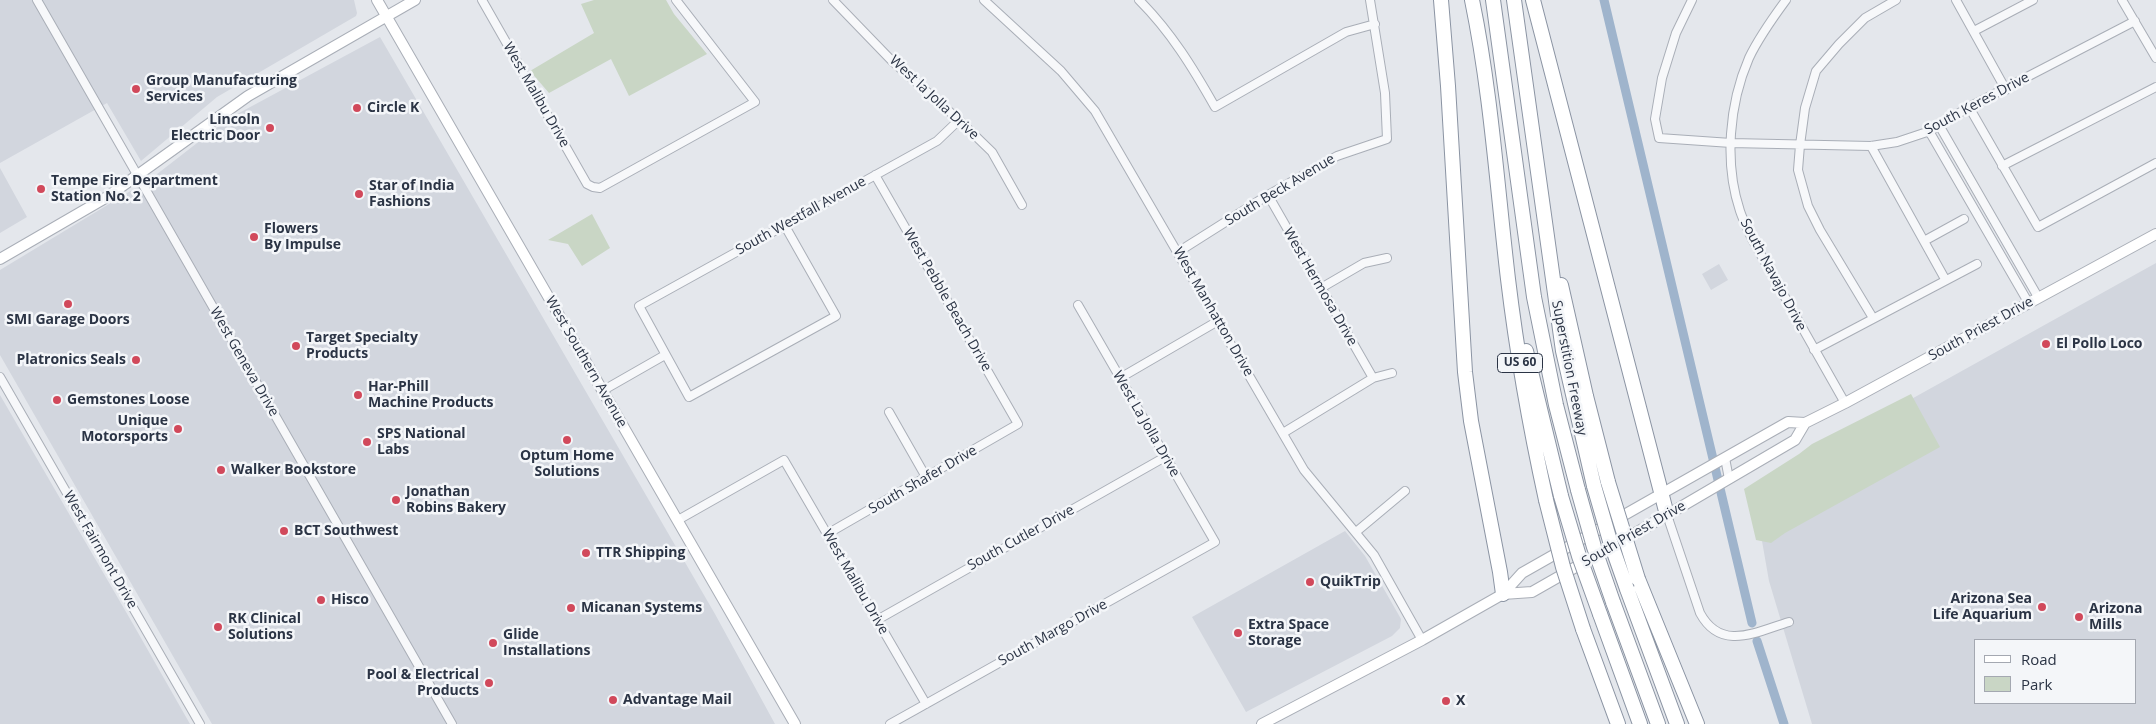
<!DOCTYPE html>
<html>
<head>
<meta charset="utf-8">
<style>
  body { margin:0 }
  #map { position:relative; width:2156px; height:724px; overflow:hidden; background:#e4e7ec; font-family:"Open Sans",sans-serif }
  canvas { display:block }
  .legend { position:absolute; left:1974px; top:639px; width:162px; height:65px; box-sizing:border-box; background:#f4f6f9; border:1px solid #a4a8b1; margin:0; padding:6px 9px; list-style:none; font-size:15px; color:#2b3445 }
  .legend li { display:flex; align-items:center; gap:10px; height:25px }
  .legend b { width:25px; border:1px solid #a4a8b1 }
</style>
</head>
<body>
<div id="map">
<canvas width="2156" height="724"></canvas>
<ul class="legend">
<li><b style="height:6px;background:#fff"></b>Road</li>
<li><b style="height:14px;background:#c9d6c5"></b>Park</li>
</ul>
</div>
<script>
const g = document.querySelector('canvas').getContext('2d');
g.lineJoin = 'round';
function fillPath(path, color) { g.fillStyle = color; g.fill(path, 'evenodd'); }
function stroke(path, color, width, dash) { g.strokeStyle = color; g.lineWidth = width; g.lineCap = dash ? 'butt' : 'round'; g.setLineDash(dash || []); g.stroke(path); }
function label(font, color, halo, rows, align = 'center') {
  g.font = font + ' "Open Sans",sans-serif'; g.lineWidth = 5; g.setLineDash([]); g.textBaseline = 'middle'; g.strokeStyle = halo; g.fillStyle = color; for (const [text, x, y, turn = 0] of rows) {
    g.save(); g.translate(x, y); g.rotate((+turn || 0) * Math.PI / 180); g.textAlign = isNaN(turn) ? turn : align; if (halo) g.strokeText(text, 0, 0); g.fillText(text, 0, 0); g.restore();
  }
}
fillPath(new Path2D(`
  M0 0H354L357 13 356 16 217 97 141 161 107 103 0 163Z
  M380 37 715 614 775 724H212L0 355V270L152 178 228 119Z
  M0 168 27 217 0 233Z
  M2156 263V724H1812L1769 581 1762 541 1755 486ZM1975 640H2135V703H1975Z
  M1719 264 1728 280 1711 290 1702 274Z
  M0 395 133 624 190 724H0Z
  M1345 531 1365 556 1401 619 1400 628 1392 636 1246 712 1192 617Z`), '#d2d6de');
fillPath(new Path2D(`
  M594 0H666L674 14 707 54 629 96 611 59 549 93 530 71 594 33 581 4Z
  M592 214 610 248 582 266 568 244 548 240Z
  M1911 394 1940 447 1785 533 1771 543 1756 540 1744 489 1799 454 1812 444Z`), '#c9d6c5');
stroke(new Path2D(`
  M1604 0 1752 623
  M1757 641 1784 724`), '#9fb4cc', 9);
const street = new Path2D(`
  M37 0 452 724
  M482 0 587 184 593 187 600 188 755 102 676 0
  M833 0 892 61 959 120 992 152 1022 205
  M984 0 1061 71 1095 111 1304 470 1374 555 1422 640
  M1139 0C1171 32 1193 68 1215 107L1346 32 1375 24
  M1692 0 1676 33 1662 78 1655 119 1659 138 1731 143 1871 146 1897 142 1930 131 1969 107 2135 21
  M1786 0C1772 19 1759 37 1749 58 1729 104 1724 163 1740 211 1743 220 1748 230 1752 239L1845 403
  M1956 0 2006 90
  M2122 0 2156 58
  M1974 31 2033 0
  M1969 107 2038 227 2156 163
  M1939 125 2038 297
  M1929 131 2028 302
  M1871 146 1945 279
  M2002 166 2156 87
  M1268 195 1373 378
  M785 226 836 316 689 397 639 306 937 141 959 120
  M1924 241 1964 219
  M1178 252 1268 195 1337 156 1387 139 1385 93 1370 0
  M1321 288 1364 263 1387 258
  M1873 318 1820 230 1808 206 1798 170 1800 145 1805 108 1816 71 1839 44 1865 18 1896 0
  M1814 350 1977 264
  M0 377 200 724
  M1120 378 1218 321
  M602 391 665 355
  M889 412 926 477
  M1283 433 1373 378 1392 373
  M1725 458 1729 479
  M1667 515 1700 613C1721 652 1756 632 1789 622
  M678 520 784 460 926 704
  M1356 532 1405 491
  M827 534 1018 424 875 175
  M877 620 1165 457
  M890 724 1215 542 1078 305`);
const secondary = new Path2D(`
  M377 0 795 724
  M0 259 107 197 248 96 415 0
  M1503 594 1532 592 1667 515 1795 440 1805 423
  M1262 724 1422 640 1503 594 1522 573 1788 422 1805 423 1845 403 2156 234`);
const highway = new Path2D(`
  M1441 0 1448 86 1465 372 1471 421 1500 572 1503 594
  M1472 0C1491 92 1497 186 1508 279 1517 354 1530 427 1546 500
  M1493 0 1534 297 1556 405 1578 490
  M1514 0 1563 351 1594 486
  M1533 0 1667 515
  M1561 285 1586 396 1608 482
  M1526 351 1561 496
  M1638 579 1697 724
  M1627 589 1677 724
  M1613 602 1658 724
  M1600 614 1640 724
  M1583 629 1618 724`);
stroke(street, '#a9aeb7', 10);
stroke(secondary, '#a9aeb7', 12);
stroke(highway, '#8b94a3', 16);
stroke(street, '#f7f8fa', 8);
stroke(secondary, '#fff', 10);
stroke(highway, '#fff', 14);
const highwayBridge = new Path2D(`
  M1608 482 1638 579
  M1594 486 1610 541 1627 589
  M1578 490 1594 547 1613 602
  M1561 496 1579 556 1600 614
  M1546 500 1563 567 1583 629`);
stroke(highwayBridge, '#8b94a3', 16, []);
stroke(highwayBridge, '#fff', 14);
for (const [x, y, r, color] of [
  [136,89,5,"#d1495b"],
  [357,108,5,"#d1495b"],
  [270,128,5,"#d1495b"],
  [41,189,5,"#d1495b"],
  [359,194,5,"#d1495b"],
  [254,237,5,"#d1495b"],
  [68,304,5,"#d1495b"],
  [2046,344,5,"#d1495b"],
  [296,346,5,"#d1495b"],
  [136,360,5,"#d1495b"],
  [358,395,5,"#d1495b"],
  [57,400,5,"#d1495b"],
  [178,429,5,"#d1495b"],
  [567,440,5,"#d1495b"],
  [367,442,5,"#d1495b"],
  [221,470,5,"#d1495b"],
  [396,500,5,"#d1495b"],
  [284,531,5,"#d1495b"],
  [586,553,5,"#d1495b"],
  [1310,582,5,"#d1495b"],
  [321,600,5,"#d1495b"],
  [2042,607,5,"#d1495b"],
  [571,608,5,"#d1495b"],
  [2079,617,5,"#d1495b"],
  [218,627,5,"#d1495b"],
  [1238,633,5,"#d1495b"],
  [493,643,5,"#d1495b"],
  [489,683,5,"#d1495b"],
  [613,700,5,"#d1495b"],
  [1446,701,5,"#d1495b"]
]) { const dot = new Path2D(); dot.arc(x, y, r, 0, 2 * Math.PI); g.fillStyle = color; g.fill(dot); stroke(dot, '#f4f6f9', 2); }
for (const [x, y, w] of [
  [1520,363,45]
]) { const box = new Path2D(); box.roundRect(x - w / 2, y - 9.5, w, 19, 4); g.fillStyle = '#f4f6f9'; g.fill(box); stroke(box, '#2b3445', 1); }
label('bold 12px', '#2b3445', null, [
  ["US 60",1520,363]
]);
label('bold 14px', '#2b3445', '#f4f6f9', [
  ["Group Manufacturing",146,81],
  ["Services",146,97],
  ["Circle K",367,108],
  ["Lincoln",260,120,"right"],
  ["Electric Door",260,136,"right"],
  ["Tempe Fire Department",51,181],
  ["Station No. 2",51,197],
  ["Star of India",369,186],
  ["Fashions",369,202],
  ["Flowers",264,229],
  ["By Impulse",264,245],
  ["SMI Garage Doors",68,320,"center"],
  ["Target Specialty",306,338],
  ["Products",306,354],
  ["El Pollo Loco",2056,344],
  ["Platronics Seals",126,360,"right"],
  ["Har-Phill",368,387],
  ["Machine Products",368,403],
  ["Gemstones Loose",67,400],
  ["Unique",168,421,"right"],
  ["Motorsports",168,437,"right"],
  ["SPS National",377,434],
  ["Labs",377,450],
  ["Optum Home",567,456,"center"],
  ["Solutions",567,472,"center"],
  ["Walker Bookstore",231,470],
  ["Jonathan",406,492],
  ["Robins Bakery",406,508],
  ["BCT Southwest",294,531],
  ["TTR Shipping",596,553],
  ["QuikTrip",1320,582],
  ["Arizona Sea",2032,599,"right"],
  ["Life Aquarium",2032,615,"right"],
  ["Hisco",331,600],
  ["Micanan Systems",581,608],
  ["Arizona",2089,609],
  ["Mills",2089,625],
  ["RK Clinical",228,619],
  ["Solutions",228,635],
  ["Extra Space",1248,625],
  ["Storage",1248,641],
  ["Glide",503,635],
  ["Installations",503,651],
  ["Pool & Electrical",479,675,"right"],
  ["Products",479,691,"right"],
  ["Advantage Mail",623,700],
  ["X",1456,701]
], 'left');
label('14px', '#2b3445', '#f4f6f9', [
  ["West Malibu Drive",536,95,60],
  ["West la Jolla Drive",934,98,43],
  ["South Keres Drive",1977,104,-28],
  ["South Beck Avenue",1280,190,-31],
  ["South Westfall Avenue",801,216,-29],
  ["South Navajo Drive",1773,275,62],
  ["West Hermosa Drive",1320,287,60],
  ["West Pebble Beach Drive",947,300,60],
  ["West Manhatton Drive",1213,312,60],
  ["South Priest Drive",1981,329,-29],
  ["West Geneva Drive",244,362,60],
  ["West Southern Avenue",586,362,60],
  ["Superstition Freeway",1569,368,79],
  ["West La Jolla Drive",1146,424,60],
  ["South Shafer Drive",923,480,-30],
  ["South Priest Drive",1634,534,-30],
  ["South Cutler Drive",1021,538,-29],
  ["West Fairmont Drive",100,550,60],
  ["West Malibu Drive",855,582,60],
  ["South Margo Drive",1053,633,-29]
]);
</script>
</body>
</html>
